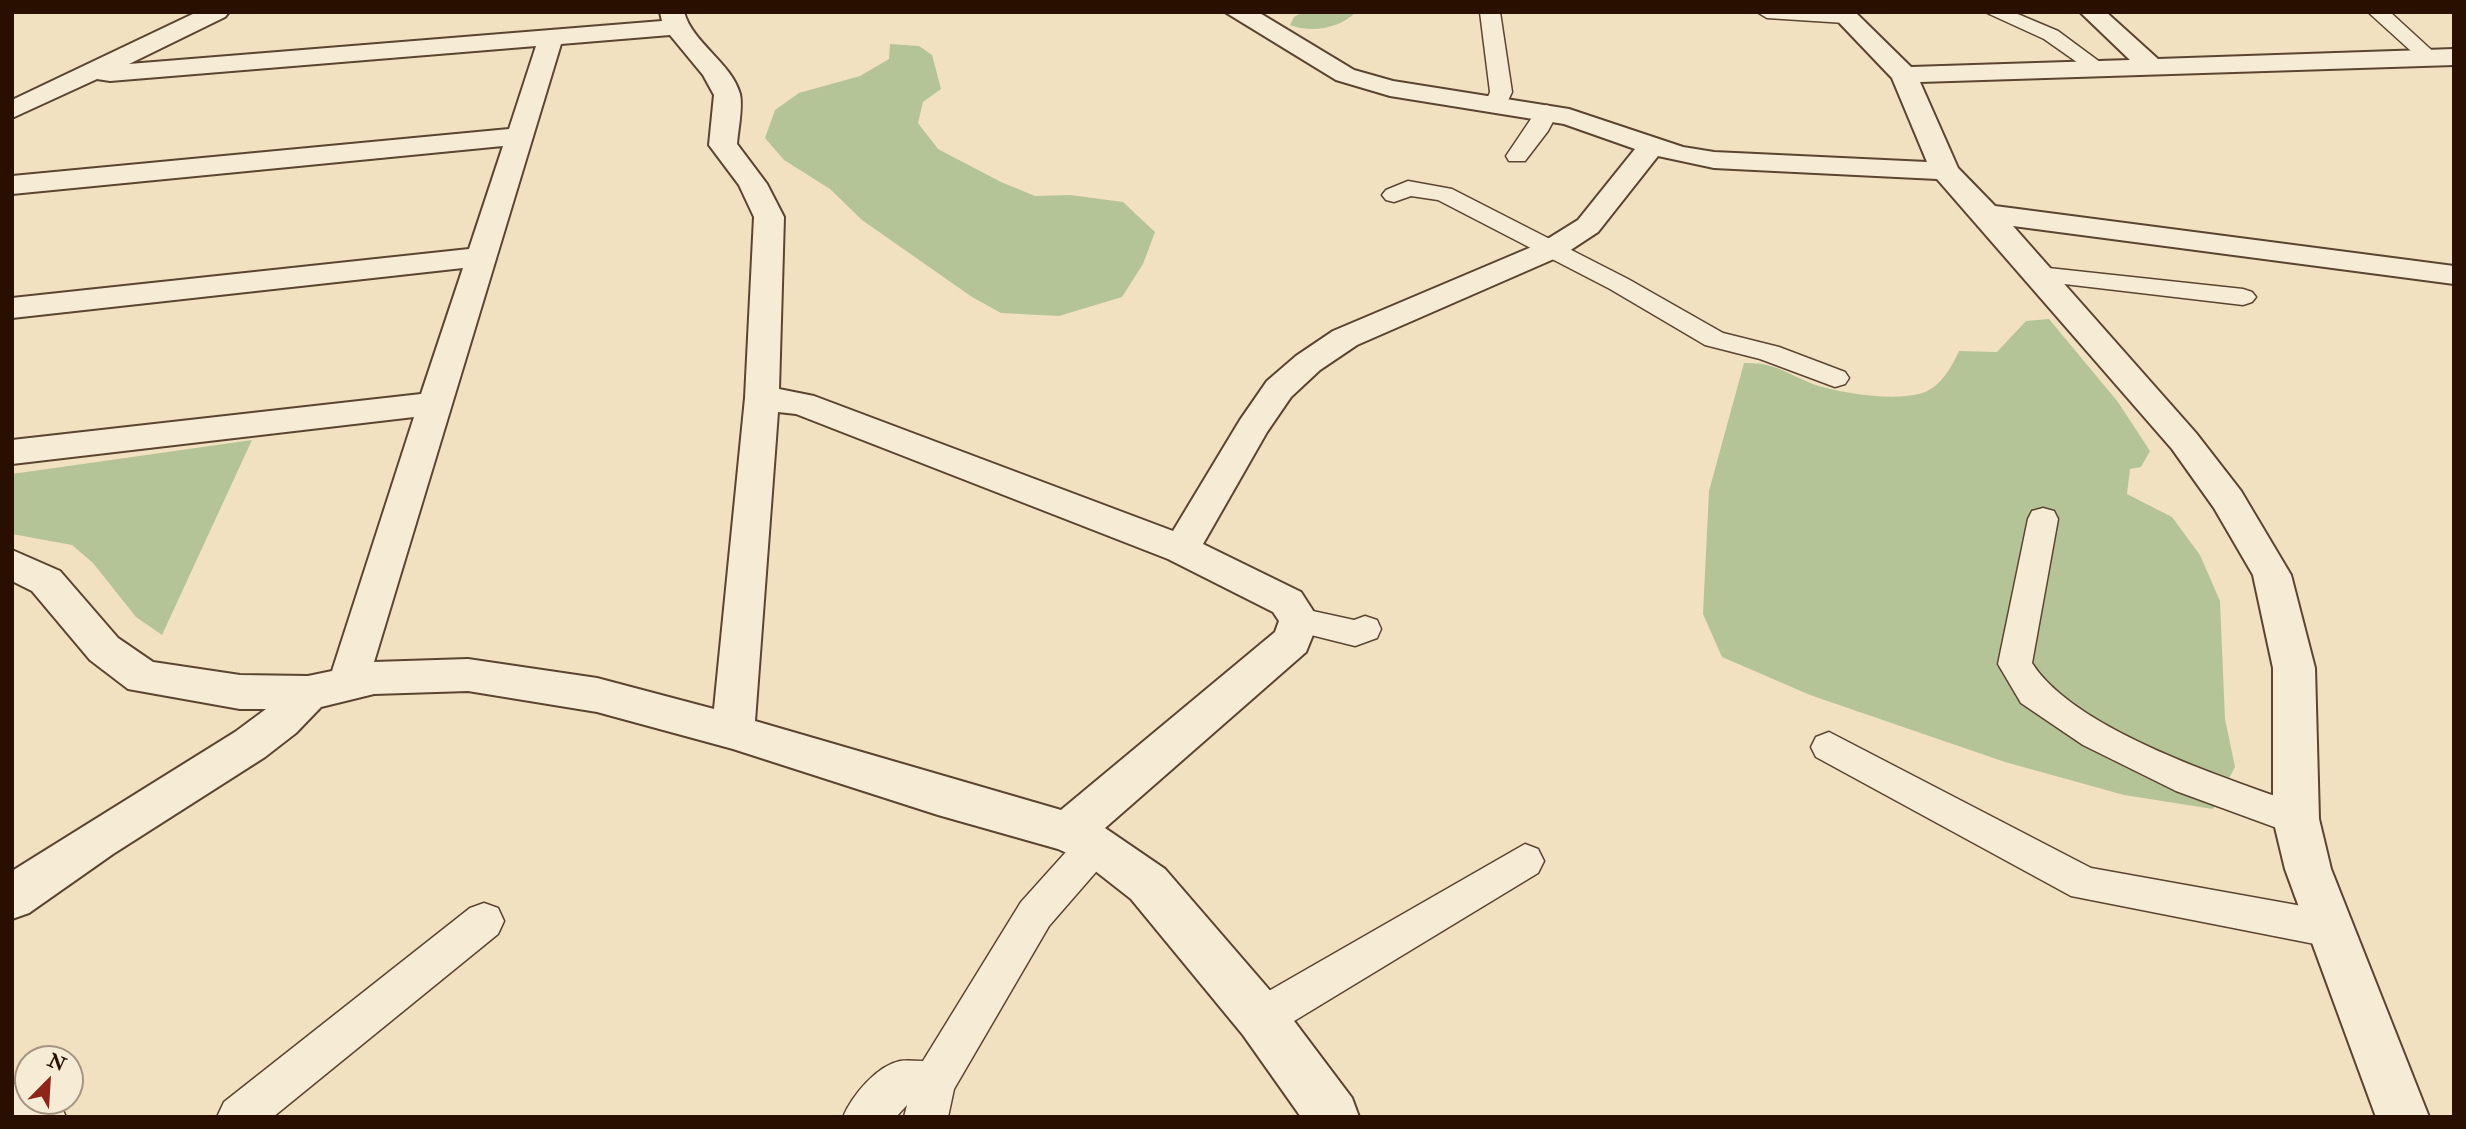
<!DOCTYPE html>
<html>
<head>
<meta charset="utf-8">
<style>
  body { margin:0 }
  #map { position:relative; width:2466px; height:1129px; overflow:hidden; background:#f1e1c0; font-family:"IM FELL Double Pica",serif }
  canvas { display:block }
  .frame { position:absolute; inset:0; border:14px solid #290f00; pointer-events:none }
  .north { position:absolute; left:14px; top:1045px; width:70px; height:70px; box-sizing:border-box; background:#f6ecd6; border:2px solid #a49480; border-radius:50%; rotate:24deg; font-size:19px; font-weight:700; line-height:28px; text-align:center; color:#290f00 }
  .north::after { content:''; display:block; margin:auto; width:24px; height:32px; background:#8f2418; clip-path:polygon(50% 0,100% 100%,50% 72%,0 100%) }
</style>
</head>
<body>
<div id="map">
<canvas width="2466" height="1129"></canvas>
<div class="frame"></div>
<div class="north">N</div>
</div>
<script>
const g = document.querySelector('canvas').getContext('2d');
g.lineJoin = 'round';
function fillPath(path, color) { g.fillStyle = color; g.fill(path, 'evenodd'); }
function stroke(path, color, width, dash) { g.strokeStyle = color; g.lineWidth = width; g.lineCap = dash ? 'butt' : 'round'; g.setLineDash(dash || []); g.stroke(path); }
fillPath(new Path2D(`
  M1303 12H1356C1339 29 1311 33 1290 25L1294 17Z
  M890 44 919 46 932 55 941 89 923 102 918 123 938 149 1001 182 1035 196 1070 195 1123 202 1155 232 1143 264 1122 297 1059 316 1001 313 972 297 862 220 830 189 784 160 765 138 775 110 799 93 860 76 889 59Z
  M2049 319 2118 402 2150 451 2141 467 2130 469 2127 494 2172 517 2200 555 2220 601 2225 719 2235 767 2213 809 2124 795 2005 762 1810 695 1722 657 1703 614 1709 491 1744 363C1779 362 1788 376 1819 386 1847 394 1898 402 1925 392 1942 385 1952 366 1959 351L1997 352 2026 321Z
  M252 440 162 635 136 617 93 563 72 545 12 534V474Z`), '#b5c496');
const lane = new Path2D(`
  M1480 12H1500L1512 92 1504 109 1496 110 1485 104 1490 92Z
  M1757 12H1850L1855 17 1845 23 1767 18Z
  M1985 12H2013L2058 31 2108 68 2098 74 2091 72 2044 39Z
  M2368 12H2390L2439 57 2429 63 2422 61Z
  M1547 105 1558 112 1548 131 1525 161H1509L1506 156 1539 107Z
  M1408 181 1452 189 1628 279 1723 333 1779 347 1845 372 1849 378 1845 384 1835 387 1760 359 1705 345 1610 289 1438 200 1411 196 1394 202 1386 200 1382 195 1386 190Z
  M2039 267 2243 289 2252 292 2256 297 2252 302 2243 305 2030 280 2026 275 2030 270Z
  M2043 508 2054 511 2058 519 2032 663C2076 732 2232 780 2309 808L2314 819 2309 830 2296 835 2176 791 2083 745 2021 703 1998 664 2028 519 2032 511Z
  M1299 608 1354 620 1365 616 1377 620 1381 629 1377 638 1355 646 1287 629 1283 620 1287 611Z
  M1829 732 2091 868 2330 911 2344 916 2350 929 2344 942 2330 947 2071 896 1816 757 1811 747 1816 737Z
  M1096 829 1109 833 1115 845 1109 857 1049 926 954 1089 948 1117H904L907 1105 896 1117H843C852 1096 876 1066 900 1061 907 1060 915 1061 923 1061L1021 902 1083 833Z
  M1525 844 1538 849 1544 861 1538 873 1276 1032 1261 1038 1246 1032 1240 1018 1246 1004Z
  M484 903 498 908 504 921 498 934 273 1117H217L224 1102 470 908Z
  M12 1083 28 1089V1101L59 1102 66 1117H12Z`);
const street = new Path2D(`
  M197 12H229L225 17 129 64 662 21 660 12H684C693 44 731 62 740 94 743 108 738 130 737 144L767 184 784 217 779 389 814 396 1173 531 1240 420 1267 381 1296 356 1333 331 1541 243 1578 220 1635 149 1564 124 1390 96 1336 80 1225 12H1258L1354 70 1393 81 1569 109 1683 147 1714 152 1927 162 1892 78 1829 12H1855L1911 67 2130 60 2080 12H2106L2158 59 2454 49V65L1920 82 1958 168 1995 206 2454 266V284L2013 226 2196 433 2241 491 2291 575 2315 668 2319 819 2331 869 2429 1117H2376L2285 869 2273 819V668L2253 575 2214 508 2172 449 1937 179 1714 168 1658 156 1598 232 1563 255 1357 345 1320 370 1291 397 1267 432 1203 544 1301 592 1319 620 1306 652 1105 828 1165 869 1279 1001 1352 1098 1359 1117H1301L1243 1035 1131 899 1080 859 1058 849 938 815 733 749 597 712 468 691 374 694 321 707 296 733 265 757 113 854 29 913 12 919V871L235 732 266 709H240L128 689 90 660 32 591 12 581V550L60 571 118 638 153 662 240 675 308 676 332 671 414 417 12 464V440L421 394 463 268 12 318V298L469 249 503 146 12 194V176L509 129 536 46 110 81 97 79 12 118V100ZM670 35 703 75 714 95 709 145 739 185 754 217 745 398 714 709 597 678 468 659 374 662 561 44ZM778 412 796 414 1168 559 1273 612 1279 621 1275 632 1061 810 755 721Z`);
stroke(lane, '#5b4430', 3);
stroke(street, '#5b4430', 4);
fillPath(lane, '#f6ecd6');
fillPath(street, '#f6ecd6');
</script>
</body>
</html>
